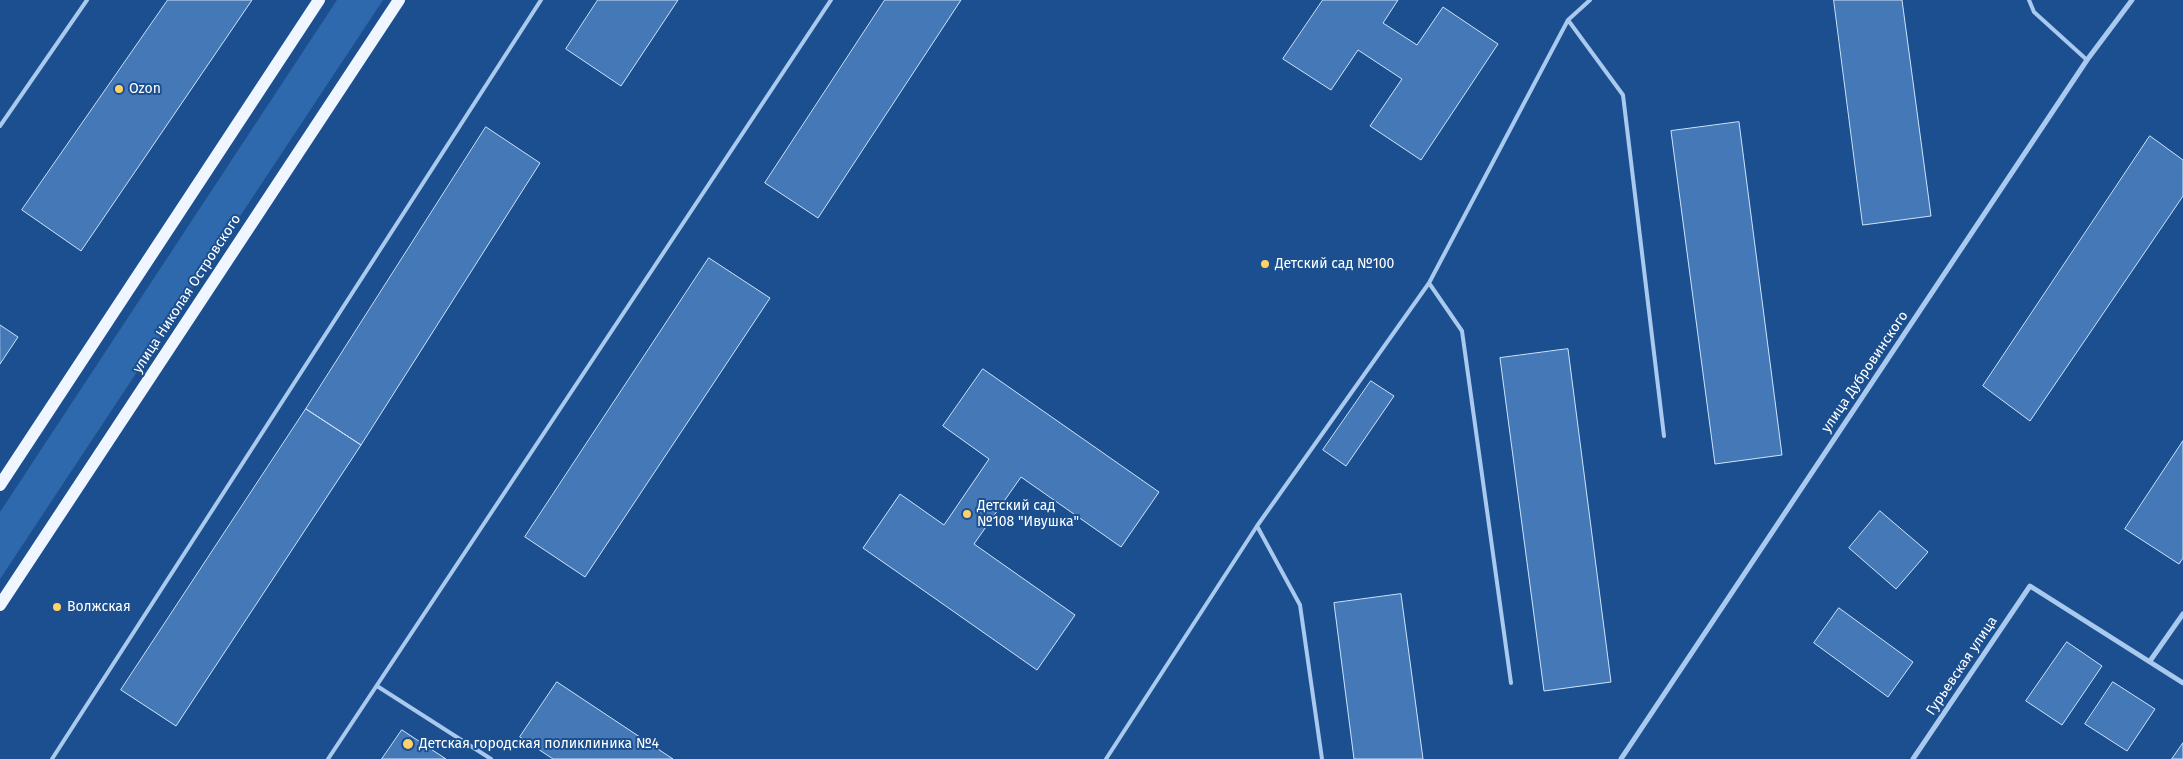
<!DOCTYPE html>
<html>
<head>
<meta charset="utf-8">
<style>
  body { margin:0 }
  canvas { display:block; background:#1b4f8f }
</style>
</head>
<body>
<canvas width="2183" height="759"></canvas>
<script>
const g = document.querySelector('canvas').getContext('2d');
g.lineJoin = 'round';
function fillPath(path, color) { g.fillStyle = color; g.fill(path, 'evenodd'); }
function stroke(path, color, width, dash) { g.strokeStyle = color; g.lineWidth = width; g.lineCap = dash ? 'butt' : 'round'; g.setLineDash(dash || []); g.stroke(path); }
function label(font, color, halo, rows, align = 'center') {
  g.font = font + ' "Fira Sans",sans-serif'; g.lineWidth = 4; g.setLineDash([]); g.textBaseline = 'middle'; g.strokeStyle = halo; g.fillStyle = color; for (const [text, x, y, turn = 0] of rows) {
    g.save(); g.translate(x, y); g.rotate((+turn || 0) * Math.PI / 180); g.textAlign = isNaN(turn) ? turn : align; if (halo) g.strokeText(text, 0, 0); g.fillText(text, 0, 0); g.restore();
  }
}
fillPath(new Path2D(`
  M337 0H383L0 579V512Z`), '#2e69ad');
const building = new Path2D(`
  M168 0H252L81 251 22 210Z
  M598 0H678L621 86 566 49Z
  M885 0H961L818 218 765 183Z
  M1323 0H1398L1383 23 1417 45 1443 7 1498 44 1421 160 1370 126 1402 79 1358 50 1331 90 1283 59Z
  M1834 0H1902L1931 216 1863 225Z
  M1739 122 1782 455 1715 464 1671 131Z
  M486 127 540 163 361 445 306 409Z
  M2150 136 2183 160V196L2030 421 1983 386Z
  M709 258 770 298 585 577 525 537Z
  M0 325 18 337 0 364Z
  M1568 349 1611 682 1544 691 1500 358Z
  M983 369 1159 492 1121 547 1021 477 974 544 1075 615 1037 670 863 548 900 494 944 525 989 459 943 426Z
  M1371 381 1394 396 1346 466 1323 450Z
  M306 409 361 445 176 726 121 690Z
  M2183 441V558L2179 564 2125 529Z
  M1880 511 1928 552 1896 589 1849 548Z
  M1401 594 1423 759H1354L1334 603Z
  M1839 608 1913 662 1888 697 1814 643Z
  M2067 642 2102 666 2062 725 2026 701Z
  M557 682 673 759H553L520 737Z
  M2113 682 2155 709 2127 751 2085 724Z
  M402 730 446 759H382Z
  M2183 743V759H2172Z`);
fillPath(building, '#4478b7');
stroke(building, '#cfe3fa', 1);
stroke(new Path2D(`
  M2029 0 2034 12 2087 60
  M1568 20 1623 95 1664 436
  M0 126 87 0
  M1429 283 1462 331 1511 683
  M1257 526 1300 605 1322 759
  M377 686 491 759
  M52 759 541 0
  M328 759 831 0
  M1106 759 1257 526 1429 283 1568 20 1590 0`), '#a9c9ee', 4);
stroke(new Path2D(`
  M2150 661 2183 614
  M1621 759 2087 60 2132 0
  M1913 759 2030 586 2183 683`), '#a9c9ee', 5);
stroke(new Path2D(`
  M0 485 319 0
  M0 605 399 0`), '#f0f6ff', 12);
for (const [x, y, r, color] of [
  [119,89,5,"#ffd166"],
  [1265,264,5,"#ffd166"],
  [967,514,5,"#ffd166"],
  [57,607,5,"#ffd166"],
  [408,744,6,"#ffd166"]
]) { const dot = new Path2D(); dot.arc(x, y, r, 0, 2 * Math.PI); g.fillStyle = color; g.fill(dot); stroke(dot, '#1b4f8f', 2); }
label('14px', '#fff', '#1b4f8f', [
  ["Ozon",129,89],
  ["Детский сад №100",1275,264],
  ["Детский сад",977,506],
  ["№108 \"Ивушка\"",977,522],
  ["Волжская",67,607],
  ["Детская городская поликлиника №4",419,744]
], 'left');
label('14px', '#fff', '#1b4f8f', [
  ["улица Николая Островского",187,294,-57],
  ["улица Дубровинского",1865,372,-56],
  ["Гурьевская улица",1962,666,-56]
]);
</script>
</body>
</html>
